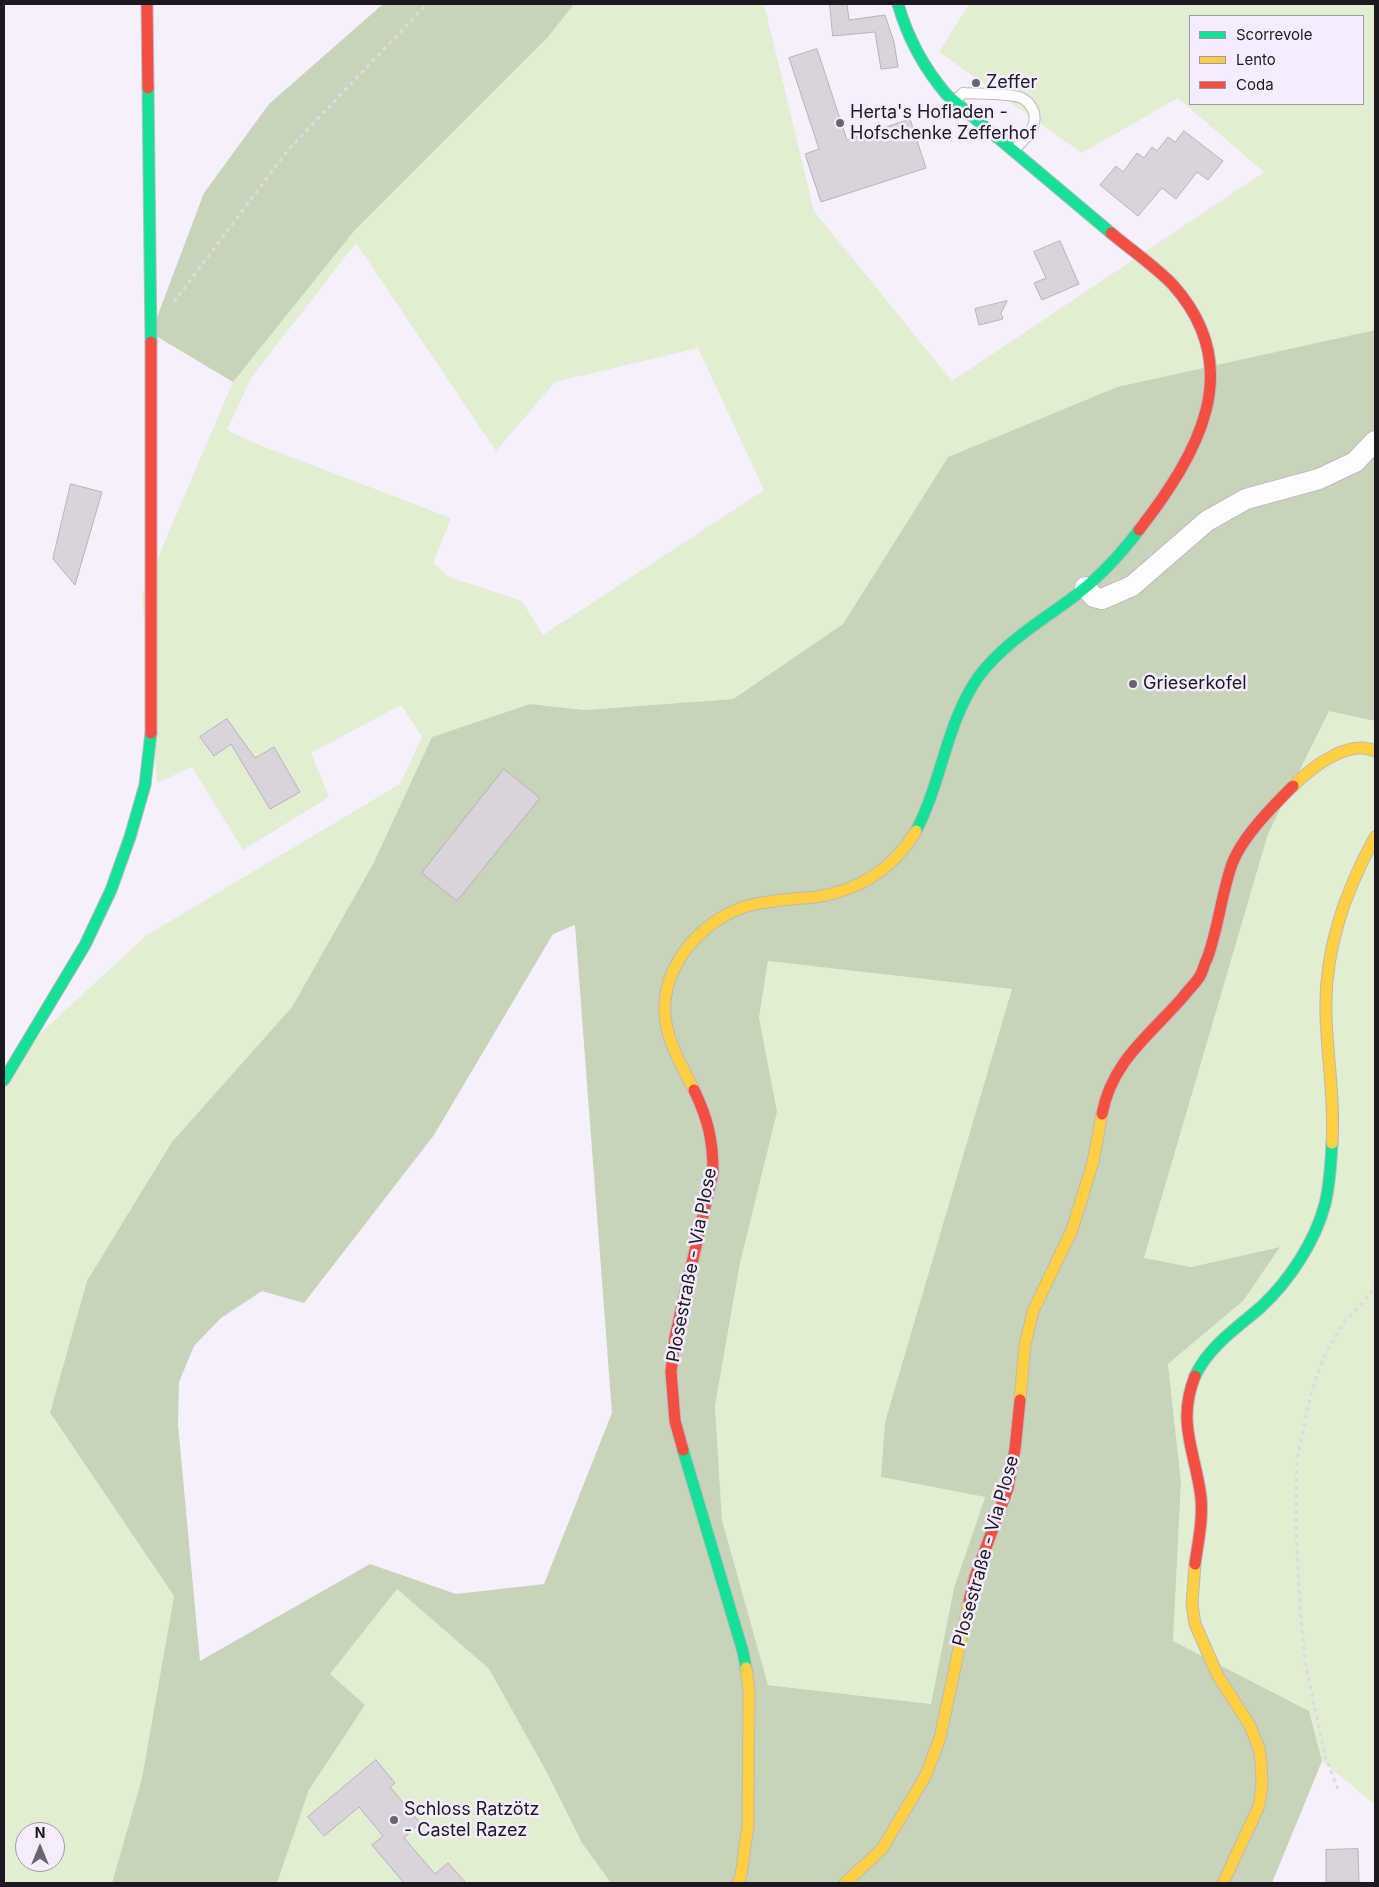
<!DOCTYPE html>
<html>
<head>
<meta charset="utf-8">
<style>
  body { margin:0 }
  #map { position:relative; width:1379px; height:1887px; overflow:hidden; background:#f5f0fb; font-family:Inter,sans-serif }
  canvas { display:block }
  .frame { position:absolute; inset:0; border:5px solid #1d1921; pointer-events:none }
  .legend { position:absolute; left:1189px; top:15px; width:175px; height:90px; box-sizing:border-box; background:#f5ecff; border:1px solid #9f98a6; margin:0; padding:6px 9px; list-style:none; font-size:15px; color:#1d1921 }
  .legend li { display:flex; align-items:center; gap:10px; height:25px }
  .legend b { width:25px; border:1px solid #9f98a6 }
  .north { position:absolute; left:15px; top:1822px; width:50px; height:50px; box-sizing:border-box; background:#f5ecff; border:1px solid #9f98a6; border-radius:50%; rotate:0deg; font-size:14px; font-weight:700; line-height:20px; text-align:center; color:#1d1921 }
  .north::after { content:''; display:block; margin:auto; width:18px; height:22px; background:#69646d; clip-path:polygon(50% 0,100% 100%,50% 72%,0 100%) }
</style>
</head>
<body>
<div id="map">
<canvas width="1379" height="1887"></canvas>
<div class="frame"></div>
<ul class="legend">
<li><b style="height:6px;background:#16e098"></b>Scorrevole</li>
<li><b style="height:6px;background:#ffcf43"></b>Lento</li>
<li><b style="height:6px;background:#f24e42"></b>Coda</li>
</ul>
<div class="north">N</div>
</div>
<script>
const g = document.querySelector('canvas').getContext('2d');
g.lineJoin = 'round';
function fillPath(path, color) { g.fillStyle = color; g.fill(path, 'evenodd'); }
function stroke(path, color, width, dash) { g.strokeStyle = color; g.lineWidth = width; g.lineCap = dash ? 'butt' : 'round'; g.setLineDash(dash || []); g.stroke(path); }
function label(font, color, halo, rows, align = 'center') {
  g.font = font + ' Inter,sans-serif'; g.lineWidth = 5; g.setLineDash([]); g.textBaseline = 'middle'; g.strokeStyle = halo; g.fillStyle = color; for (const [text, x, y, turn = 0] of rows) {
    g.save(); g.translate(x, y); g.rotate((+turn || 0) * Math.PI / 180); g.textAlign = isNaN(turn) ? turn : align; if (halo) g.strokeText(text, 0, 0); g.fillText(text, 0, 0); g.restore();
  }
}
fillPath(new Path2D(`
  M574 4H764L814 211 952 381 1264 172 1178 98 1082 153 939 52 969 4H1375V330L1117 387 948 457 843 624 732 699 585 710 530 704 432 737 373 864 292 1007 172 1142 50 1414 174 1596 142 1778 112 1883H4V1080L21 1051 147 935 400 784 422 737 401 705 311 753 329 797 243 850 192 767 157 783 142 595 233 382 355 230 549 36ZM1190 16H1363V104H1190ZM356 243 496 451 555 382 698 348 764 490 543 635 522 601 449 577 433 563 451 518 254 443 227 430 251 378ZM25 1832H55V1862H25Z
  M1329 710 1375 721V1805L1322 1761 1309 1711 1173 1641 1181 1482 1168 1364 1243 1301 1279 1247 1191 1267 1144 1259 1268 834Z
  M768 961 1013 989 885 1422 881 1477 985 1497 954 1588 932 1704 768 1685 722 1520 715 1406 740 1263 759 1018Z
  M397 1589 489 1669 546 1771 582 1843 611 1883H277L309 1790 365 1705 329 1675Z`), '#e2eed2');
fillPath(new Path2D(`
  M383 4H574L549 36 355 230 233 382 151 333 204 193 269 104Z
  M1375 330V721L1329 711 1268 834 1144 1258 1191 1267 1280 1247 1243 1301 1168 1364 1181 1482 1173 1641 1309 1711 1322 1761 1272 1883H611L582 1843 546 1771 489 1669 397 1589 330 1674 365 1705 309 1790 277 1883H112L142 1778 174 1596 50 1413 87 1281 172 1142 292 1007 373 864 432 737 530 704 585 710 733 699 843 624 948 457 1117 387ZM575 925 612 1413 544 1584 456 1594 370 1564 200 1661 178 1425 179 1382 194 1346 221 1318 262 1291 304 1303 434 1135 553 934ZM768 961 1012 989 885 1422 881 1477 985 1497 954 1588 931 1704 768 1685 722 1520 715 1406 740 1263 777 1112 759 1018Z`), '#c8d4b9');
const building = new Path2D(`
  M830 4H847L849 20 885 15 894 42 898 67 881 69 875 32 833 36Z
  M817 49 847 140 910 119 926 168 821 202 805 154 819 149 789 58Z
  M1184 131 1223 161 1208 180 1197 172 1176 199 1162 188 1138 216 1100 185 1116 166 1123 172 1137 153 1144 158 1152 147 1157 151 1168 137 1175 142Z
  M1060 241 1079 284 1042 300 1034 283 1046 278 1034 252Z
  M1007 301 1001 313 1003 319 979 325 975 309Z
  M71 484 102 492 75 585 53 559Z
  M227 719 255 758 274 747 300 792 270 809 231 744 214 756 200 737Z
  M504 769 540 798 457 901 422 873Z
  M376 1760 395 1783 390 1787 420 1823 404 1838 435 1874 448 1863 466 1883H404L372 1845 383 1836 359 1807 324 1836 308 1817Z
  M1358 1849 1359 1882H1326V1850Z`);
fillPath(building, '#dbd3db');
stroke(building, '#b8b1b8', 1);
const lane = new Path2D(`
  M956 100 963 93C981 94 1002 93 1019 97 1026 99 1030 104 1033 110 1040 126 1024 140 1014 150`);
const street = new Path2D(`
  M1085 587 1094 597 1102 599 1132 586 1207 521 1246 499 1319 479 1355 462 1375 441`);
const fast = new Path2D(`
  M898 4C908 39 923 67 947 95L1111 233
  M148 88 151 342
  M916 831C942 782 946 722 979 676 1004 643 1040 622 1072 598 1098 579 1120 555 1139 530
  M4 1080 85 945 111 890 130 837 145 785 151 733
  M1195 1376C1209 1346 1237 1328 1261 1307 1289 1281 1315 1242 1325 1204 1330 1184 1331 1163 1332 1143
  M683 1450 743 1652 746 1668`);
const slow = new Path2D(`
  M1293 786C1312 767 1348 739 1375 751
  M694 1090C684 1070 672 1050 667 1028 654 974 698 921 747 906 769 900 792 899 815 897 858 891 893 869 916 831
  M1332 1143C1335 1100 1327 1057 1326 1014 1324 950 1345 892 1375 837
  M1020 1400 1025 1345 1033 1311 1072 1230 1093 1162 1102 1114
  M1195 1564 1192 1604 1195 1624 1218 1676 1249 1724 1259 1748 1261 1762 1262 1785 1259 1806 1223 1883
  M738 1883 741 1875 748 1826 749 1689 746 1668
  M845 1883 882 1849 926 1775 940 1738 969 1601`);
const jam = new Path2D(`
  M147 4 148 88
  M1111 233C1130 249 1157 268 1173 285 1248 369 1197 455 1139 530
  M151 733V342
  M1102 1114C1112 1061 1150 1035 1183 997 1188 990 1195 984 1200 976 1203 971 1204 964 1207 959 1218 929 1221 897 1231 867 1240 839 1272 807 1293 786
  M683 1450 675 1421 671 1372 675 1337 713 1172C713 1140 708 1119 694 1090
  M1195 1564C1198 1542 1203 1521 1201 1498 1196 1453 1176 1424 1195 1376
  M969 1601 975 1577 1008 1488 1015 1449 1020 1400`);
stroke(lane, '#bcb8c1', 12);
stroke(street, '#bcb8c1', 22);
stroke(fast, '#bcb8c1', 13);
stroke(slow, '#bcb8c1', 13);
stroke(jam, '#bcb8c1', 13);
stroke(new Path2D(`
  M174 302 288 150 427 4
  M1338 1789 1325 1756 1305 1662 1300 1608 1296 1524 1297 1461 1311 1393 1324 1357 1342 1325 1370 1294 1375 1282`), '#dcdbde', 3, [4, 4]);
stroke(lane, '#fefdfe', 10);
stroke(street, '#fefdfe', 20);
stroke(fast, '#16e098', 11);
stroke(slow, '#ffcf43', 11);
stroke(jam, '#f24e42', 11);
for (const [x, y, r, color] of [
  [976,83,5,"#69646d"],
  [840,123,5,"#69646d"],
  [1133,684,5,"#69646d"],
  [394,1820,5,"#69646d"]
]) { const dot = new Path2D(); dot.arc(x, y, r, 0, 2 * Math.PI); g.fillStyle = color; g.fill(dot); stroke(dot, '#f5ecff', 2); }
label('18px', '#1d1921', '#f5ecff', [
  ["Zeffer",986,83],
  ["Herta's Hofladen -",850,113],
  ["Hofschenke Zefferhof",850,134],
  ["Grieserkofel",1143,684],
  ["Schloss Ratzötz",404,1810],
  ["- Castel Razez",404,1831]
], 'left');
label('18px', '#1d1921', '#f5ecff', [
  ["Plosestraße - Via Plose",692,1265,-79],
  ["Plosestraße - Via Plose",986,1551,-74]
]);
</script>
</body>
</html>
